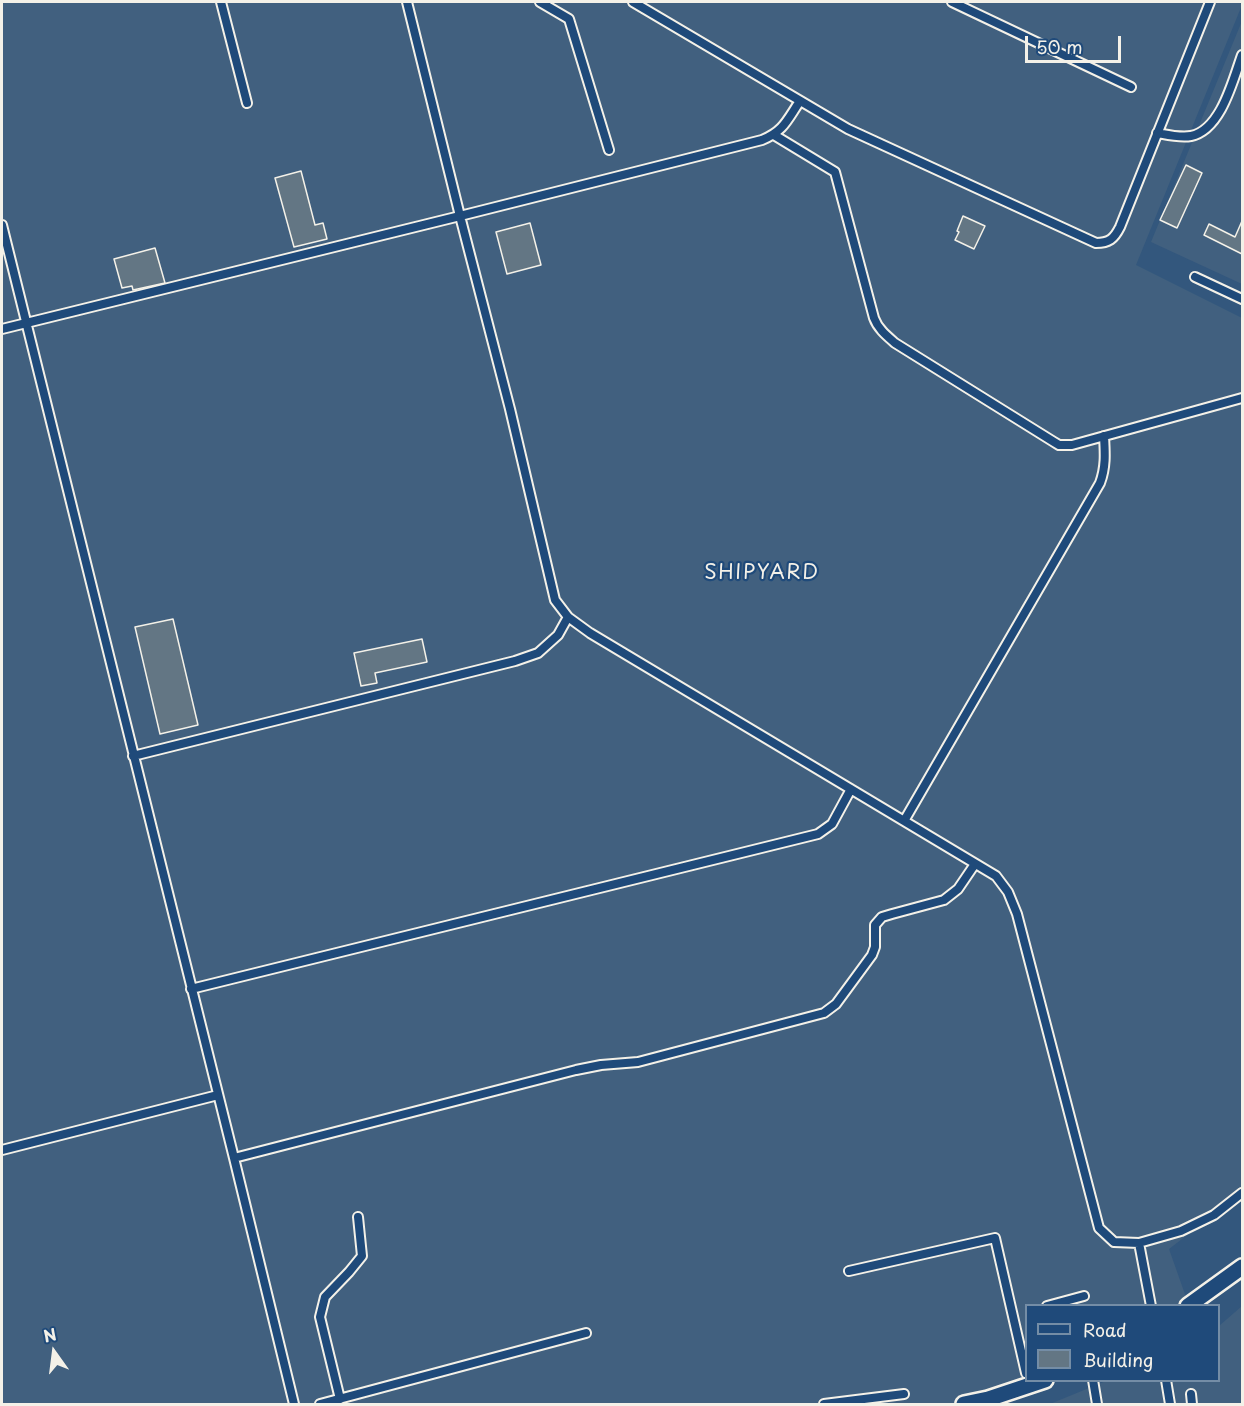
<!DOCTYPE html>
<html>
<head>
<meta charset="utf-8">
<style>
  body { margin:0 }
  #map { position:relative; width:1244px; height:1406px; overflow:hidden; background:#33577d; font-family:"Playpen Sans",sans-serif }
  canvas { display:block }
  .frame { position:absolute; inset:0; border:3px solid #f4f1e8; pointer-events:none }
  .legend { position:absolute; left:1025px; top:1304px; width:195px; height:78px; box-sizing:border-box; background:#1f4a7a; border:2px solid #748da6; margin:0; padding:8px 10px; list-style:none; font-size:18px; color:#f4f1e8 }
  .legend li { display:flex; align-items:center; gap:12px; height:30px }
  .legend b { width:30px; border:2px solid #748da6 }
  .north { position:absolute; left:24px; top:1322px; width:60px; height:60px; -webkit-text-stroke:4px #1f4a7a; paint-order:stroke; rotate:346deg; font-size:16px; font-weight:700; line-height:24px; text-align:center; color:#f4f1e8 }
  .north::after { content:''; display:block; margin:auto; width:21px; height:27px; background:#f4f1e8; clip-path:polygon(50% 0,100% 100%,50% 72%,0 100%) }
  .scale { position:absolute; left:1025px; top:36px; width:96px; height:27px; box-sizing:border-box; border:3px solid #f4f1e8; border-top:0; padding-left:8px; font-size:18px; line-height:21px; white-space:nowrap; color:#f4f1e8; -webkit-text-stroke:4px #1f4a7a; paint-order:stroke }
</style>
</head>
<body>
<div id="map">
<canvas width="1244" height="1406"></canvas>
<div class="frame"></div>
<ul class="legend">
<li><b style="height:8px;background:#1f4a7a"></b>Road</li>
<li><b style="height:16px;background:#637684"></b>Building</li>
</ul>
<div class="north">N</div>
<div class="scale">50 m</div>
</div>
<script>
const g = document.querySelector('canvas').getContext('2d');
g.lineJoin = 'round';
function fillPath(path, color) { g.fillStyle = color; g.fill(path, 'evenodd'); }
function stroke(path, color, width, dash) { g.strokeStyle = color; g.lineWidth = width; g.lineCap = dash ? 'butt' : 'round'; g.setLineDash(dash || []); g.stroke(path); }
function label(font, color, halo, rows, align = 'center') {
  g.font = font + ' "Playpen Sans",sans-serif'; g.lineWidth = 4.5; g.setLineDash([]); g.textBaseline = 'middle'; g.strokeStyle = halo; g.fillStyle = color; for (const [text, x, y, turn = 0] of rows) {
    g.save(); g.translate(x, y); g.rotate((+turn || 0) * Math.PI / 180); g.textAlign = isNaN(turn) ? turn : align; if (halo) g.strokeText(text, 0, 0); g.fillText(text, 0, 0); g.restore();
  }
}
fillPath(new Path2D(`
  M2 2H1242V5L1136 265 1242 318V1193L1169 1249 1187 1300 1177 1306H1026V1378L956 1404H2Z
  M1242 21V284L1151 242Z
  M1242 1306V1404H1050L1106 1381 1218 1380 1219 1326Z`), '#41607f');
const building = new Path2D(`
  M1186 165 1202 173 1177 228 1160 220Z
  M301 171 315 225 323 223 327 239 294 247 275 178Z
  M963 216 985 226 974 249 955 240 959 232 957 231Z
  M1242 221V254L1204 235 1209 224 1235 237Z
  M530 223 541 265 507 274 496 232Z
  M155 248 165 283 133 290 132 286 122 288 114 259Z
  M173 619 198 725 160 734 135 627Z
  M422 639 427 662 375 673 377 683 361 686 354 653Z`);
fillPath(building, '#637684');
stroke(building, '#f4f1e8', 1.5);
const service = new Path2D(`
  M221 2 247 103
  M407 2 460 216 510 409 555 600 568 617 590 633 996 876 1008 892 1017 914 1099 1228 1114 1242 1139 1243 1181 1231 1214 1215 1242 1193
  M540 2 569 19 609 150
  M633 2 848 129 1096 243C1109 243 1114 239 1120 227L1210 2
  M952 2 1131 87
  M1157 133C1168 135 1180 138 1191 136 1221 130 1233 80 1242 55
  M774 135 835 172 874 318C878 329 887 336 895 343L1054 442 1059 445H1072L1242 398
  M2 225 234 1158 294 1404
  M1195 277 1242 299
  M2 329 460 216 762 140C784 131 787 120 800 101
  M133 756 515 661 538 653 558 635 568 617
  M904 821 1100 483C1106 467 1105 453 1104 436
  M191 989 818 834 832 824 851 789
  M2 1150 218 1095
  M234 1158 576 1070 601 1065 638 1062 824 1013 836 1004 872 955 875 947V925L882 917 892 914 944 900 958 889 975 864
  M1139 1243 1151 1306
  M849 1271 995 1238 1026 1373
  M1047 1306 1084 1296
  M1093 1380 1097 1404
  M1166 1380 1170 1404
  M1191 1394 1192 1404
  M340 1399 320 1317 325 1297 349 1272 362 1256 358 1217
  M320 1404 586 1333
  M824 1404 904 1394`);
const minor = new Path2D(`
  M1188 1306 1242 1267
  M964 1404 988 1399 1045 1380`);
stroke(service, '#f4f1e8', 12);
stroke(minor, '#f4f1e8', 20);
stroke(service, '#1f4a7a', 8);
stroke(minor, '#1f4a7a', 15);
g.letterSpacing = '1.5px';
label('20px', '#f4f1e8', '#1f4a7a', [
  ["SHIPYARD",762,573]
]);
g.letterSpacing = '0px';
</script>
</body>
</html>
